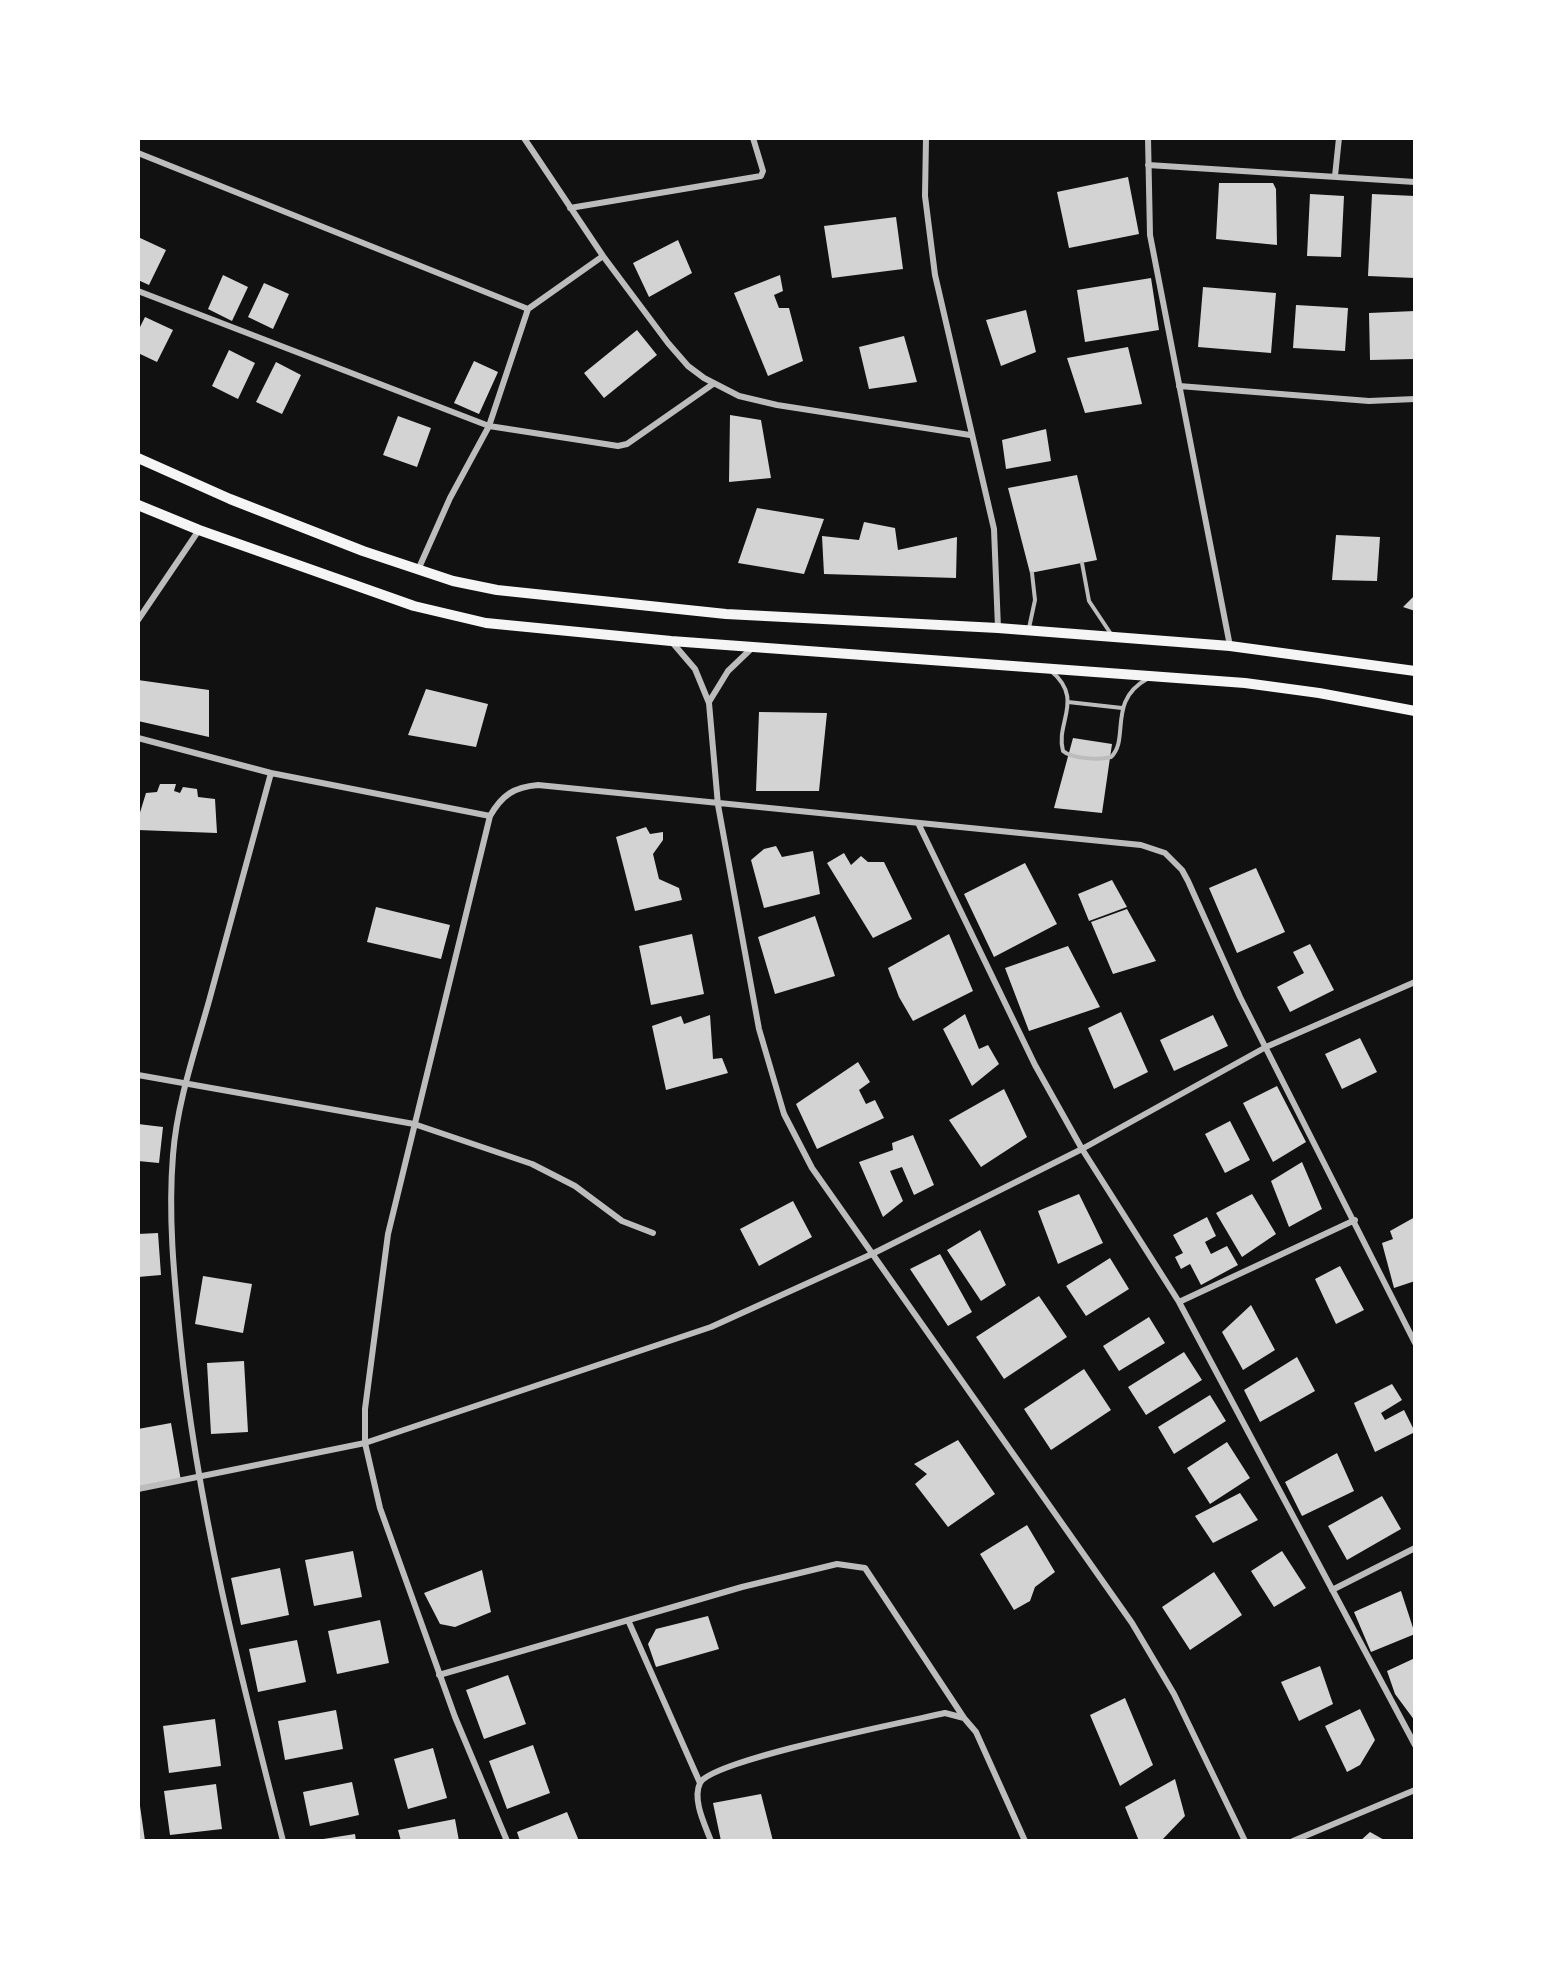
<!DOCTYPE html>
<html>
<head>
<meta charset="utf-8">
<style>
  body { margin:0 }
  #map { position:relative; width:1553px; height:1979px; overflow:hidden; background:#111; font-family:"Archivo Narrow",sans-serif }
  canvas { display:block }
  .frame { position:absolute; inset:0; border:140px solid #fff; pointer-events:none }
</style>
</head>
<body>
<div id="map">
<canvas width="1553" height="1979"></canvas>
<div class="frame"></div>
</div>
<script>
const g = document.querySelector('canvas').getContext('2d');
g.lineJoin = 'round';
function fillPath(path, color) { g.fillStyle = color; g.fill(path, 'evenodd'); }
function stroke(path, color, width, dash) { g.strokeStyle = color; g.lineWidth = width; g.lineCap = dash ? 'butt' : 'round'; g.setLineDash(dash || []); g.stroke(path); }
fillPath(new Path2D(`
  M1128 177 1139 234 1069 248 1057 192Z
  M1219 183H1273L1276 189 1277 245 1216 239Z
  M1310 194 1344 196 1341 257 1307 256Z
  M1372 194 1415 196V278L1368 276Z
  M896 217 903 269 832 278 824 226Z
  M138 237 166 250 149 285 138 280Z
  M678 240 692 273 649 297 633 263Z
  M223 275 248 287 232 321 208 309Z
  M780 275 783 291 774 295 779 308H789L803 361 768 376 734 293Z
  M1151 278 1159 330 1085 342 1077 290Z
  M264 283 289 294 273 329 248 317Z
  M1203 287 1276 293 1271 353 1198 347Z
  M1296 305 1348 308 1345 351 1293 348Z
  M1026 310 1036 352 1001 366 986 320Z
  M1415 311V359L1370 360 1369 313Z
  M145 317 173 330 157 362 138 353V331Z
  M637 330 657 355 604 398 584 373Z
  M904 336 917 382 869 389 859 347Z
  M1128 347 1142 404 1085 413 1067 358Z
  M229 350 255 363 238 399 212 386Z
  M474 361 498 372 479 414 454 403Z
  M276 362 301 375 282 414 256 402Z
  M730 415 761 420 771 478 729 482Z
  M398 416 431 428 417 467 383 455Z
  M1046 429 1051 461 1006 469 1002 440Z
  M1077 475 1097 560 1030 573 1008 488Z
  M757 508 824 519 804 574 738 563Z
  M864 522 895 528 898 550 957 537 956 578 824 574 822 536 859 540Z
  M1336 535 1380 537 1377 581 1332 580Z
  M1415 595V611L1403 607Z
  M138 680 209 690V737L138 721Z
  M426 689 488 704 476 747 408 735Z
  M759 712 827 713 819 791H756Z
  M1073 738 1112 744 1102 813 1054 808Z
  M160 784H176L174 791 180 793 183 787 197 789 198 797 215 799 217 833 138 830V819L146 793 157 792Z
  M646 827 650 834 663 832V840L653 854 659 879 679 888 682 900 635 911 616 837Z
  M776 846 782 857 813 851 820 894 764 908 751 860 764 849Z
  M844 853 851 865 861 856 868 862H884L912 919 873 938 827 863Z
  M1025 863 1057 924 994 957 964 894Z
  M1256 868 1285 932 1237 953 1209 888Z
  M1112 880 1127 907 1089 921 1078 894Z
  M376 907 450 925 441 959 367 942Z
  M1127 909 1156 961 1113 974 1091 922Z
  M815 916 835 976 775 994 758 937Z
  M692 934 704 994 651 1005 639 946Z
  M949 934 973 991 913 1021 899 997 888 968Z
  M1310 944 1334 990 1290 1012 1277 987 1304 973 1293 952Z
  M1068 946 1100 1007 1029 1031 1005 968Z
  M1121 1012 1148 1072 1114 1089 1088 1028Z
  M965 1014 979 1049 988 1045 999 1064 972 1086 943 1029Z
  M710 1015 713 1059 722 1058 728 1073 666 1090 652 1026 681 1016 684 1024Z
  M1213 1015 1228 1046 1174 1071 1160 1040Z
  M1360 1038 1377 1072 1342 1089 1325 1054Z
  M858 1062 870 1082 859 1090 866 1104 875 1100 884 1118 817 1149 796 1104Z
  M1277 1086 1306 1142 1273 1162 1243 1103Z
  M1004 1089 1027 1137 981 1167 949 1120Z
  M1230 1121 1250 1160 1225 1173 1205 1134Z
  M138 1124 163 1127 159 1163 138 1161Z
  M913 1135 934 1185 914 1195 902 1167 890 1171 903 1201 883 1217 859 1162 893 1150 892 1143Z
  M1302 1162 1322 1209 1289 1227 1271 1181Z
  M1079 1194 1103 1243 1058 1264 1038 1211Z
  M1252 1194 1276 1234 1242 1257 1216 1213Z
  M793 1201 812 1237 759 1266 740 1229Z
  M1207 1217 1216 1236 1205 1242 1211 1254 1227 1246 1238 1265 1201 1285 1190 1264 1181 1269 1175 1257 1183 1253 1173 1235Z
  M1415 1217V1281L1394 1288 1382 1243 1393 1239 1390 1231Z
  M980 1230 1006 1285 981 1301 947 1250Z
  M158 1233 161 1275 138 1277V1234Z
  M940 1254 972 1312 948 1326 910 1269Z
  M1110 1258 1129 1289 1086 1316 1066 1286Z
  M1340 1266 1364 1310 1336 1324 1315 1279Z
  M203 1276 252 1284 243 1333 195 1324Z
  M1039 1296 1067 1337 1004 1379 976 1337Z
  M1251 1305 1275 1350 1243 1370 1222 1332Z
  M1149 1317 1165 1343 1119 1371 1103 1346Z
  M1184 1352 1202 1380 1146 1415 1128 1387Z
  M1297 1357 1315 1391 1260 1422 1244 1390Z
  M244 1361 248 1432 211 1434 207 1363Z
  M1084 1369 1111 1410 1051 1450 1024 1409Z
  M1392 1384 1402 1400 1381 1413 1385 1420 1404 1410 1415 1432 1375 1452 1354 1403Z
  M1210 1395 1226 1421 1174 1454 1158 1427Z
  M171 1423 181 1481 138 1488V1429Z
  M958 1440 995 1494 948 1527 915 1484 927 1474 914 1464Z
  M1227 1442 1250 1478 1210 1504 1187 1468Z
  M1337 1453 1354 1491 1302 1516 1285 1482Z
  M1240 1493 1258 1520 1213 1543 1195 1516Z
  M1382 1496 1401 1529 1347 1560 1328 1526Z
  M1027 1525 1055 1572 1035 1587 1030 1601 1014 1610 980 1554Z
  M353 1551 362 1597 314 1606 305 1560Z
  M1282 1551 1306 1588 1274 1607 1251 1571Z
  M280 1568 289 1615 241 1625 231 1578Z
  M482 1570 491 1612 455 1627 440 1624 424 1593Z
  M1214 1572 1242 1615 1190 1650 1162 1607Z
  M1401 1591 1415 1634 1371 1652 1354 1612Z
  M708 1616 719 1649 656 1667 648 1644 656 1629Z
  M380 1620 389 1663 337 1674 328 1631Z
  M297 1640 306 1682 258 1692 249 1649Z
  M1415 1658V1721L1395 1694 1387 1671Z
  M1320 1666 1333 1704 1299 1721 1281 1682Z
  M508 1675 526 1724 484 1739 466 1690Z
  M1125 1698 1153 1765 1120 1786 1090 1715Z
  M1360 1709 1375 1740 1360 1765 1347 1772 1325 1726Z
  M336 1710 343 1749 285 1760 278 1721Z
  M215 1719 221 1766 169 1773 163 1726Z
  M533 1745 550 1793 507 1809 489 1761Z
  M433 1748 447 1798 408 1809 394 1759Z
  M1175 1779 1185 1816 1161 1841H1139L1125 1807Z
  M352 1782 359 1815 310 1826 303 1792Z
  M216 1784 222 1829 170 1835 164 1791Z
  M761 1794 773 1841H721L713 1803Z
  M138 1799H139L145 1841H138Z
  M567 1812 579 1841H520L517 1832Z
  M455 1819 459 1841H401L398 1830Z
  M1370 1832 1386 1841H1360Z
  M355 1834 356 1841H317V1840Z`), '#d3d3d3');
stroke(new Path2D(`
  M1082 563 1089 601 1111 634
  M1029 628 1035 600 1032 573
  M1051 671C1085 699 1055 723 1063 751 1072 759 1100 760 1111 757 1130 739 1107 701 1147 679
  M1068 702 1122 708`), '#bcbcbc', 4);
stroke(new Path2D(`
  M524 138 603 256 668 343 688 366 704 378 739 396 777 405 970 435
  M926 138 925 196 935 275 994 529 998 628
  M1148 138 1150 235 1230 646
  M138 153 528 309 603 256
  M1148 165 1415 182
  M1335 176 1339 138
  M570 208 761 176 763 171 753 138
  M138 291 489 426 618 446 627 444 713 384
  M1179 386 1369 401 1415 399
  M418 570 450 498 489 426 528 309
  M138 620 199 530
  M671 641 695 669 709 703 718 805 759 1029 784 1114 812 1168 1132 1623 1174 1694 1245 1841
  M709 702 728 671 752 648
  M138 738 271 773 490 816
  M271 773C250 849 229 925 209 1001 195 1051 177 1103 173 1155 168 1216 174 1276 180 1336 197 1508 240 1674 283 1841
  M919 825 1035 1065 1082 1149 1179 1302 1415 1745
  M138 1075 414 1124 532 1164 575 1186 622 1221 653 1233
  M1179 1302 1355 1220
  M138 1489 365 1443 711 1327 872 1254 1082 1149 1266 1047 1415 982
  M1332 1590 1415 1548
  M628 1620 700 1783
  M439 1675 742 1587 837 1564 865 1568 964 1718
  M507 1841 455 1717 380 1508 365 1443V1409L388 1234 490 816C502 795 514 787 538 785L1141 845 1165 853 1182 870 1188 881 1240 997 1415 1343
  M711 1841C705 1825 692 1800 700 1783 711 1760 910 1721 945 1713L964 1718 976 1732 1025 1841
  M1293 1841 1415 1790`), '#bcbcbc', 6);
stroke(new Path2D(`
  M138 458 230 499 363 551 453 581 497 590 726 614 998 628 1230 646 1415 671
  M138 505 199 530 414 606 486 623 671 641 1245 683 1319 693 1415 711`), '#f5f5f5', 10);
</script>
</body>
</html>
